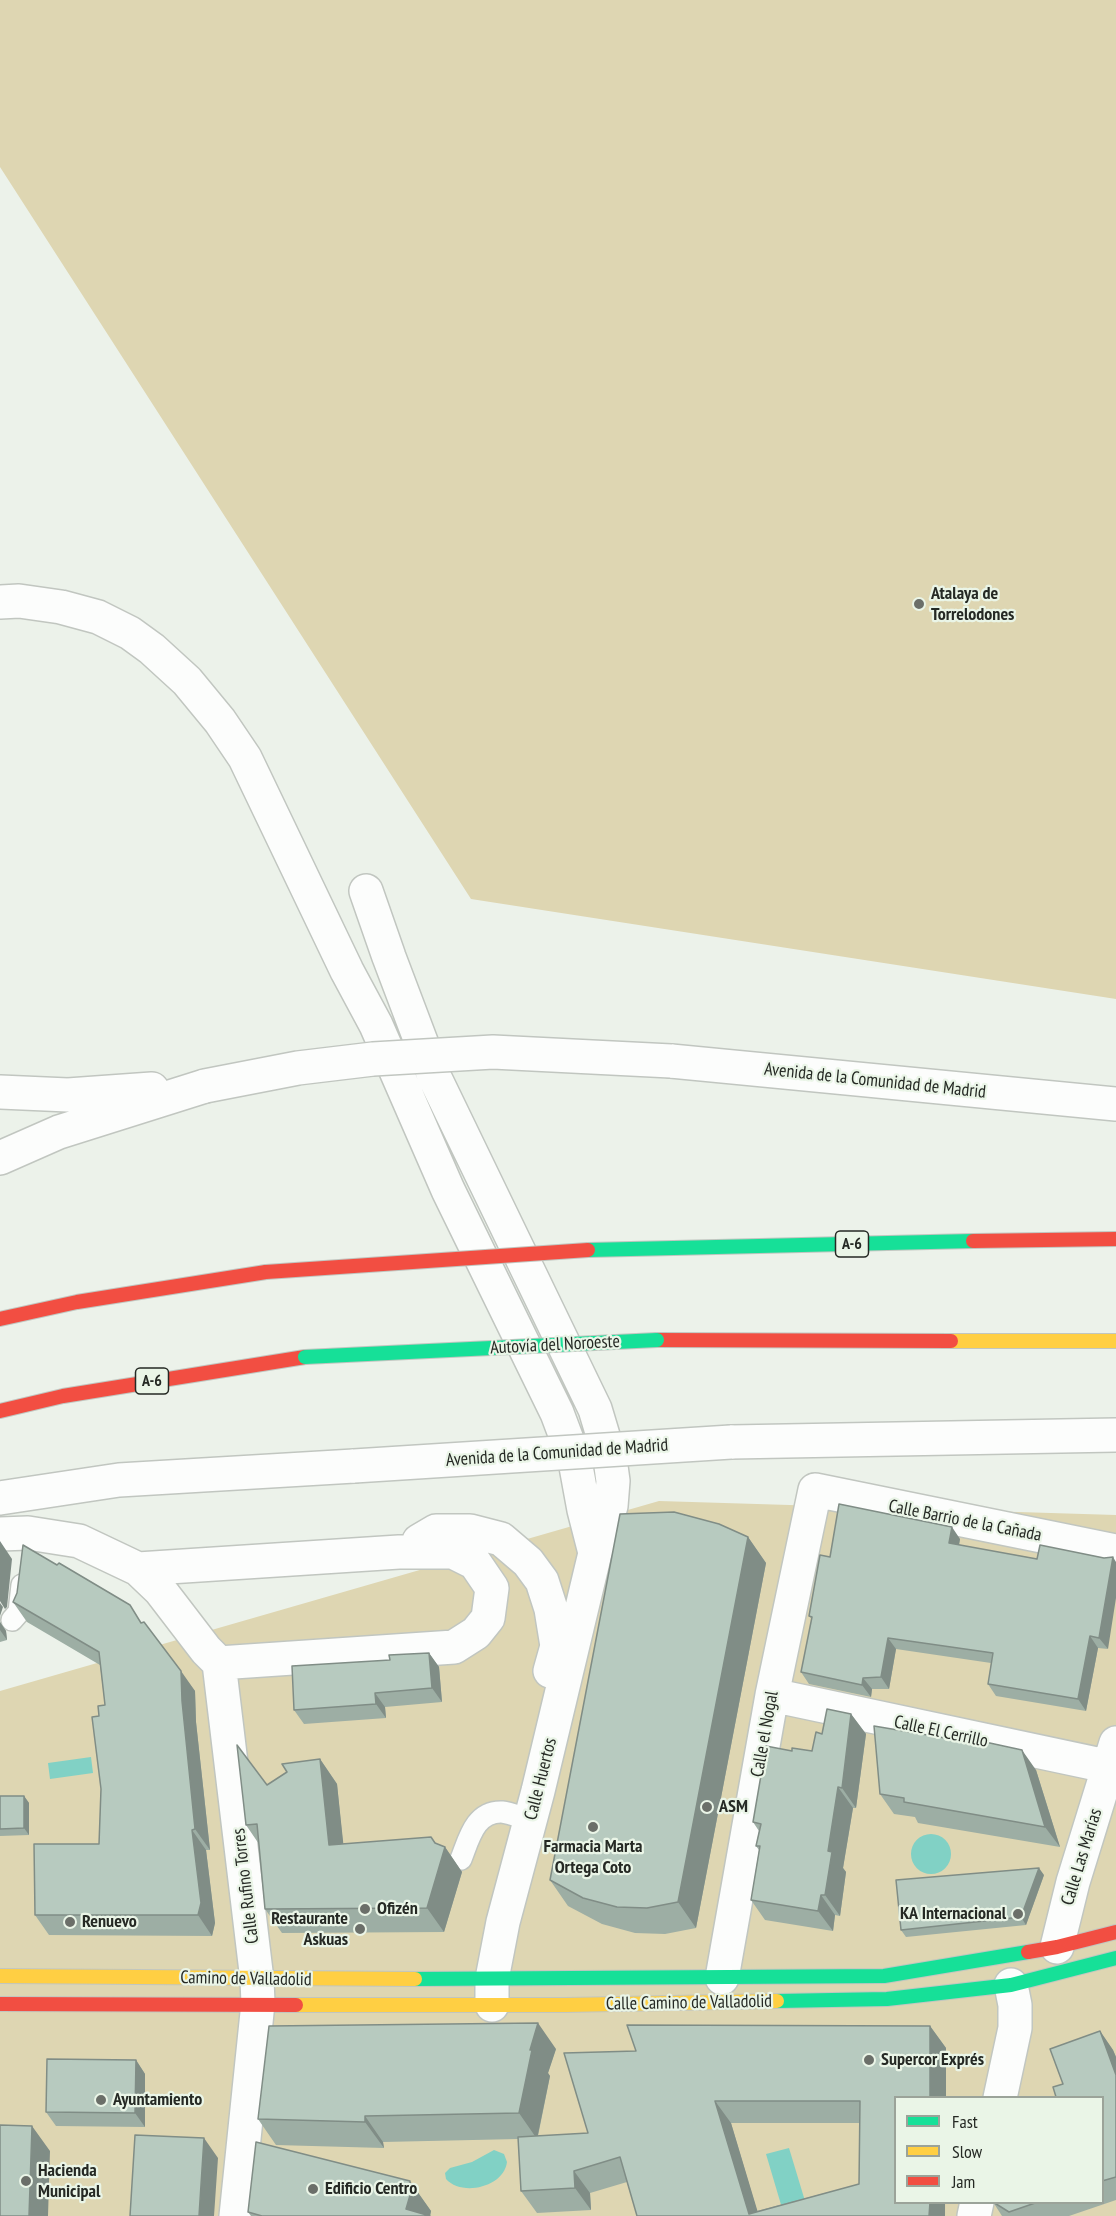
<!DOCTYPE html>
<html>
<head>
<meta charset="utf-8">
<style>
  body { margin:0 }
  #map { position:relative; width:1116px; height:2216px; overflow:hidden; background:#ecf2ea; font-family:"PT Sans Narrow",sans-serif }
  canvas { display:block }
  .legend { position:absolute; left:894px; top:2096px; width:210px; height:108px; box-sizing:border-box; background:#eaf5e7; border:2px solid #9ba399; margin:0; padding:8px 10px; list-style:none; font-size:18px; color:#252924 }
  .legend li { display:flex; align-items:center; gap:12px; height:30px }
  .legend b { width:30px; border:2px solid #9ba399 }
</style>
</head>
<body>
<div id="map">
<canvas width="1116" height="2216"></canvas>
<ul class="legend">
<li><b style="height:8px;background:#16e098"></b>Fast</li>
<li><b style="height:8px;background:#ffcf43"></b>Slow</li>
<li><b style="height:8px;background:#f24e42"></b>Jam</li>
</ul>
</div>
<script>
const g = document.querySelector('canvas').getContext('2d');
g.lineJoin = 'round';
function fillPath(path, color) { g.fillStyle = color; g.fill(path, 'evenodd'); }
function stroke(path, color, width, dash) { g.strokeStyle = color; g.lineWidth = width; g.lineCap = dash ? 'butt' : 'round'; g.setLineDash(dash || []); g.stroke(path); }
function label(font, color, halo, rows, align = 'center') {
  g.font = font + ' "PT Sans Narrow",sans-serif'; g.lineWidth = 4.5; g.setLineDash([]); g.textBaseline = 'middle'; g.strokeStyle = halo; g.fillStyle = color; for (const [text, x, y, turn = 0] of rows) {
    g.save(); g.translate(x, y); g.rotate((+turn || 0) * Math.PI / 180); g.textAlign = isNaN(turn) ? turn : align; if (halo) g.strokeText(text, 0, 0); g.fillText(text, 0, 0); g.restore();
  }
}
fillPath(new Path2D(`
  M0 0H1116V999L471 899 0 167Z
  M659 1501 1116 1515V2216H0V1691ZM896 2098H1102V2202H896Z`), '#ded6b2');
fillPath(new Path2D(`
  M91 1757 93 1773 50 1779 48 1763Z
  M911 1854a20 20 0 1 1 40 0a20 20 0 1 1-40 0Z
  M789 2148 805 2201 782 2208 766 2154Z
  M494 2150 504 2154 507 2162C504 2187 462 2197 446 2179L445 2173 450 2168 472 2162Z`), '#81d1c5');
const lane = new Path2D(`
  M12 1620 19 1612 22 1585
  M461 1859C469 1839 475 1811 502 1812 511 1813 522 1818 531 1820`);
const street = new Path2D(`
  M0 602 19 601 61 607 98 617 130 633 152 649 187 681 220 721 245 758 347 971 376 1025 448 1190 557 1413 575 1461 584 1510 595 1553
  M366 891 389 957 434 1076 595 1409 610 1459 613 1481 611 1506 595 1553 538 1791 503 1922 492 1979V2005
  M671 1061 1116 1104
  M0 1092 68 1095 152 1089
  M0 1158 59 1132 205 1086
  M731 1442 1116 1435
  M0 1498 119 1480 354 1466
  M0 1534 28 1533 79 1541 138 1569 160 1590 206 1650 219 1663 257 1980 258 2003 236 2216
  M419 1541 436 1531H470L501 1539 528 1562 542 1581 551 1609 557 1646 550 1671
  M138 1569 399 1552H453L475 1563 492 1588 488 1618 476 1633 454 1647 219 1663
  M772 1695 1116 1768
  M1057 1947 1073 1882 1116 1743
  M722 1978 772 1695 815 1490 1116 1551
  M1000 2098 1015 2028V2005L1011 1985
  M974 2216 977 2202`);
const fast = new Path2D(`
  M588 1250 973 1241
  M415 1979 884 1976 1028 1952
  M777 2001 887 1999 1011 1985 1116 1958`);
const slow = new Path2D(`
  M951 1341H1116
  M0 1976 415 1979
  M296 2005H565L777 2001`);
const jam = new Path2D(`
  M973 1241 1116 1239
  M0 1319 77 1302 266 1272
  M657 1340 951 1341
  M0 1411 63 1396 305 1357
  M1028 1952 1057 1947 1116 1932
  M0 2004 296 2005`);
stroke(lane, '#c1c6c0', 24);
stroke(street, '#c1c6c0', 36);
stroke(fast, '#c1c6c0', 16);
stroke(slow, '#c1c6c0', 16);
stroke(jam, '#c1c6c0', 16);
stroke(lane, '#fcfdfc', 21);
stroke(street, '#fcfdfc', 33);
stroke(fast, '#16e098', 14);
stroke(slow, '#ffcf43', 14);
stroke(jam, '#f24e42', 14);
const streetBridge = new Path2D(`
  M205 1086 298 1068 373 1059 493 1052 671 1061
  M354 1466 731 1442`);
const fastBridge = new Path2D(`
  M305 1357 657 1340`);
const jamBridge = new Path2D(`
  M266 1272 588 1250`);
stroke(streetBridge, '#c1c6c0', 36, []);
stroke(fastBridge, '#c1c6c0', 16, []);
stroke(jamBridge, '#c1c6c0', 16, []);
stroke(streetBridge, '#fcfdfc', 33);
stroke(fastBridge, '#16e098', 14);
stroke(jamBridge, '#f24e42', 14);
fillPath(new Path2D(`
  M748 1537 766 1563 696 1928 665 1934 635 1933 602 1924 568 1906 550 1880Z
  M960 1539 959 1545 1037 1559 1040 1545 1108 1649 1098 1648 1086 1711 996 1696 988 1684 991 1663 896 1649 889 1689H872L871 1697 809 1684 801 1672 812 1619 809 1616 830 1557Z
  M13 1602 142 1623 195 1691 196 1722 210 1850H206L215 1923 212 1936 49 1935 35 1915 99 1844 101 1789 99 1716 105 1705 100 1665 27 1622Z
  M0 1622 6 1631 7 1640 0 1642Z
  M429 1653 439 1667 442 1702 385 1707 386 1718 304 1724 294 1710 390 1660Z
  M851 1714 866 1734 856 1808H853L843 1868 846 1872 840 1916 835 1915 833 1931 765 1920 751 1900 759 1850 756 1846 759 1831 753 1822 792 1751H812Z
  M320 1759 337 1784 343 1844H437L445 1847 462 1872 444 1932 282 1933 265 1909 259 1844 246 1825 267 1785Z
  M1036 1770 1060 1847 918 1823 915 1817 894 1814 880 1794Z
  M0 1796H24L29 1803V1835L0 1836Z
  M1044 1875 1026 1925 906 1937 901 1930Z
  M930 2026 946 2048 945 2216H637L627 2182 590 2193 591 2210 537 2213 521 2191 518 2139 383 2142 384 2148 276 2145 258 2119 556 2049 548 2073 550 2076 538 2136 588 2133 636 2051ZM731 2123H860L859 2184 757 2211Z
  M1100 2031 1113 2050 1116 2057V2200L1069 2216H1002L993 2202H1102V2097L1063 2084Z
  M136 2060 145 2074V2127L56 2126 46 2112Z
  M412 2185 431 2211 430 2216H251L248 2212Z`), '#9daea4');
fillPath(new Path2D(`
  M952 1527 960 1539 957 1555 949 1543Z
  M748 1537 766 1563 696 1928 678 1902Z
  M0 1541 12 1559 7 1607 5 1609 0 1601Z
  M1113 1557 1116 1562V1598L1108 1649 1099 1638Z
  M0 1603 3 1607 0 1616Z
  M0 1622 6 1631 7 1640 0 1630Z
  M1090 1636 1098 1648 1086 1711 1078 1699Z
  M888 1638 896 1649 889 1689 881 1677Z
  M429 1653 439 1667 442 1702 432 1688Z
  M181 1671 195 1691 196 1722 210 1850 195 1829 182 1701Z
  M863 1678 872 1689 871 1697 862 1685Z
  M375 1693 385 1707 386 1718 376 1704Z
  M851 1714 866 1734 856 1808 842 1788Z
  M1022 1750 1036 1770 1060 1847 1045 1827Z
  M320 1759 337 1784 346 1869 329 1845Z
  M838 1787 853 1808 843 1868 846 1872 840 1916 825 1895 828 1851Z
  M24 1796 29 1803V1835L24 1828Z
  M192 1830 206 1850 215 1923 212 1936 198 1915Z
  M431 1837 443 1853 445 1847 462 1872 444 1932 427 1908 435 1843Z
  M1039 1868 1044 1875 1026 1925 1021 1917Z
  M821 1895 835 1915 833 1931 818 1911Z
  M538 2023 556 2049 548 2073 550 2076 537 2139 519 2113 530 2050Z
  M930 2026 946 2048V2097H930Z
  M1100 2031 1113 2050 1116 2057V2075Z
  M136 2060 145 2074V2127L135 2113Z
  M715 2101 731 2123 759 2216 749 2214Z
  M365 2116 383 2142 384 2148 365 2122Z
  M32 2126 50 2151 48 2216H29Z
  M204 2138 218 2158 214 2216H199Z
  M574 2171 590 2193 591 2210 575 2188Z
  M410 2181 431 2211 430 2216 406 2209Z
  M930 2202H945V2216H929Z`), '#808d86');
const building = new Path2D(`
  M839 1504 952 1527 949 1543 1037 1559 1040 1545 1104 1558 1113 1557 1099 1638 1090 1636 1078 1699 988 1684 993 1653 888 1638 881 1677 863 1678 862 1685 801 1672 812 1617 809 1616 820 1555 830 1557Z
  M674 1512 719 1524 748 1537 678 1902 647 1908 617 1907 583 1898 550 1880 620 1514Z
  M23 1545 57 1565 59 1563 130 1605 141 1623 144 1622 181 1671 182 1701 195 1829 192 1830 201 1903 198 1915H35L34 1844H99L101 1789 92 1717 99 1716 98 1706 105 1705 99 1652 13 1602 17 1593Z
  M429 1653 432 1688 375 1693 376 1704 294 1710 292 1666 390 1660 389 1655Z
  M827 1709 851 1714 842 1788 838 1787 828 1851 832 1852 825 1895H821L818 1911 751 1900 760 1846H756L761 1824 753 1822 766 1746 792 1751V1748L812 1751 816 1732 822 1734Z
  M874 1726 975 1743 976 1740 1022 1750 1045 1827 904 1802V1798L880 1794Z
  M237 1745 267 1785 287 1772 282 1764 320 1759 329 1845 431 1837 435 1843 445 1847 427 1908 265 1909 257 1824 246 1825Z
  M0 1796H24V1828L0 1829Z
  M1039 1868 1021 1917 901 1930 896 1880Z
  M538 2023 530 2050H532L519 2113 365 2116V2122L258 2119 269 2026Z
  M627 2025 930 2026V2097H896V2202H930L929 2216H637L620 2157 574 2171 575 2188 521 2191 518 2137 588 2133 564 2053 636 2051ZM715 2101H860L859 2184 749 2214Z
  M1100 2031 1116 2075V2177L1102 2181V2097H1056L1053 2087 1063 2084 1050 2049Z
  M47 2059 136 2060 135 2113 46 2112Z
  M0 2125 32 2126 29 2216H0Z
  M135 2135 204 2138 199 2216H130Z
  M256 2142 410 2181 409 2184 413 2185 406 2209 430 2216H262L248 2212Z
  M993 2202H1038L1009 2212Z`);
fillPath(building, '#b7cabf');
stroke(building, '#808d86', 1.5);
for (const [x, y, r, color] of [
  [919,604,6,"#6b6f69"],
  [707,1807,6,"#6b6f69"],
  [593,1827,6,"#6b6f69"],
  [365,1909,6,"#6b6f69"],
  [1018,1914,6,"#6b6f69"],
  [70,1922,6,"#6b6f69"],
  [360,1929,6,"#6b6f69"],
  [869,2060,6,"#6b6f69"],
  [101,2100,6,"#6b6f69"],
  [26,2181,6,"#6b6f69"],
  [313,2189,6,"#6b6f69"]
]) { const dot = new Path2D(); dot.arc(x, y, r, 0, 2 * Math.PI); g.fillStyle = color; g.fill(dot); stroke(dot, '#eaf5e7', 2); }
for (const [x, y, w] of [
  [852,1244,33],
  [152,1381,33]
]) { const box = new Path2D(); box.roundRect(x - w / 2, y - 13, w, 26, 4.5); g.fillStyle = '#eaf5e7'; g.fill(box); stroke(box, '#252924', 1.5); }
label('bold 16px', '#252924', null, [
  ["A-6",852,1244],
  ["A-6",152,1381]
]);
label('bold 18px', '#252924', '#eaf5e7', [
  ["Atalaya de",931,594],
  ["Torrelodones",931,615],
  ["ASM",719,1807],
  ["Farmacia Marta",593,1847,"center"],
  ["Ortega Coto",593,1868,"center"],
  ["Ofizén",377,1909],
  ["KA Internacional",1006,1914,"right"],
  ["Restaurante",348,1919,"right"],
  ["Askuas",348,1940,"right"],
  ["Renuevo",82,1922],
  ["Supercor Exprés",881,2060],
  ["Ayuntamiento",113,2100],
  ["Hacienda",38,2171],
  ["Municipal",38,2192],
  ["Edificio Centro",325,2189]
], 'left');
label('18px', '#252924', '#eaf5e7', [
  ["Avenida de la Comunidad de Madrid",875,1081,6],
  ["Autovía del Noroeste",555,1345,-3],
  ["Avenida de la Comunidad de Madrid",557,1453,-4],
  ["Calle Barrio de la Cañada",965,1521,11],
  ["Calle El Cerrillo",941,1732,12],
  ["Calle el Nogal",765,1734,-80],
  ["Calle Huertos",541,1779,-76],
  ["Calle Las Marías",1082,1857,-73],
  ["Calle Rufino Torres",246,1886,-97],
  ["Camino de Valladolid",246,1979,1],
  ["Calle Camino de Valladolid",689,2003,-1]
]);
</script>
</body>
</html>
